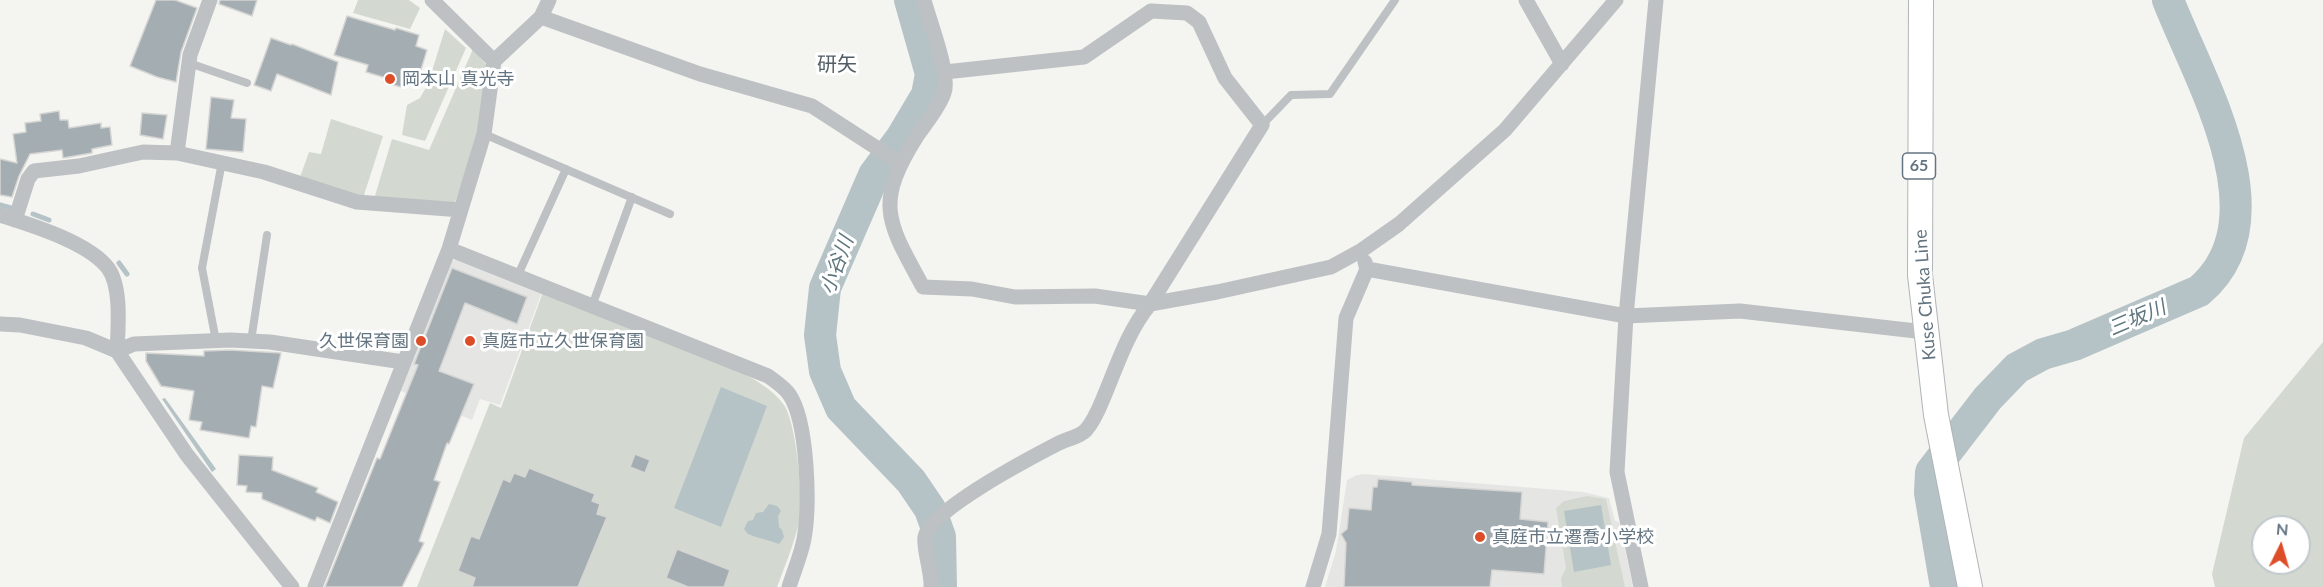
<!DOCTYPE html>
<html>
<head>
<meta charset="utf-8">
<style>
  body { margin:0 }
  #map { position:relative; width:2323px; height:587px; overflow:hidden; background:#f4f4f0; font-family:Lato,sans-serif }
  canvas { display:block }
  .north { position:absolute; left:2251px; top:515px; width:60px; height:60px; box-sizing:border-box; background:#fff; border:2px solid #c1c8cd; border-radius:50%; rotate:5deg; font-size:16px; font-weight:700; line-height:24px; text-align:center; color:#647581 }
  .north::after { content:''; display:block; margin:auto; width:21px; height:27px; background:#dd4e28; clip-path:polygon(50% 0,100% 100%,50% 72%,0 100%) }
</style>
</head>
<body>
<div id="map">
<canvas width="2323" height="587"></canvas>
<div class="north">N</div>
</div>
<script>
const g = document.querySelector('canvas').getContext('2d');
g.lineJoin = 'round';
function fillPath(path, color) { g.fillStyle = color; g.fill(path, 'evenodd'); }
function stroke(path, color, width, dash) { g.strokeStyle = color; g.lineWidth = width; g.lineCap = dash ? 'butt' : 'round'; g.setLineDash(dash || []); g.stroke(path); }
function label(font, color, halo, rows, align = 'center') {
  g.font = font + ' Lato,"Noto Sans JP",sans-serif'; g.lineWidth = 6; g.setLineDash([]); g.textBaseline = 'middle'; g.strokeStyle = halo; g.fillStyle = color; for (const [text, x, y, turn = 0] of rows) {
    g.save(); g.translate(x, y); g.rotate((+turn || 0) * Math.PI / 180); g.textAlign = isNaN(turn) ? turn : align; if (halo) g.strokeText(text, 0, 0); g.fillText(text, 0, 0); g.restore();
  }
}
fillPath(new Path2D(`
  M456 259 542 292 500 405 480 399 472 420 396 389 448 263Z
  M1364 474 1583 492 1609 498 1615 521 1619 522 1633 587H1325L1336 551 1347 480 1357 475Z`), '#e5e6e4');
fillPath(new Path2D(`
  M358 0H409L420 8 410 29 353 13Z
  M445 29 466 48 425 141 402 135 407 105 420 98 428 84Z
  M473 49 488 67 477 141 455 202 446 204 374 199 392 139 429 150Z
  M331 119 383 136 363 198 299 180 309 152 321 154Z
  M543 292 736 369C753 379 772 388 784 405 796 422 804 500 799 522 794 544 785 566 777 587H417L490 403 501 408Z
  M2323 342V587H2215L2212 574 2244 438ZM2263 527H2299V563H2263Z
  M1587 496 1606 499 1625 587H1562L1561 578 1566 568 1556 508 1564 501Z`), '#d3d9d0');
fillPath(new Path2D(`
  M721 387 767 406 721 527 674 508Z
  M165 398 216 469 212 472 162 399Z
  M769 504 777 506 781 511 778 516 779 527 782 530 784 537 779 544C768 540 758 538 748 534L744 529 748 521 753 520 756 513 763 512Z
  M1601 505 1611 565 1574 572 1564 511Z`), '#b5c2c6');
stroke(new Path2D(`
  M0 205 11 208
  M33 214 49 220
  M119 263 127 274`), '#b5c2c6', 5);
stroke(new Path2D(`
  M910 0 931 74 927 95 902 137 874 175 825 288 820 335 825 371 841 408 911 481 930 509 940 537 941 587
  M1946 587 1930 493 1931 472 1988 398 2017 368 2043 354 2074 345 2199 291C2284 219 2199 80 2168 0`), '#b5c2c6', 32);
const building = new Path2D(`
  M156 0H175L197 8 181 52 176 82 157 77 130 66Z
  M220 0H257L252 16 219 4Z
  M347 16 395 30 396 28 419 35 416 46 427 50 417 83 406 80 404 88 384 82 386 78 366 72 368 65 334 55Z
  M271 38 291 45 292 44 338 62 331 95 277 74 271 91 254 85Z
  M211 97 234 100 231 118 246 119 243 152 206 149Z
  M59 111 60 120H68L69 128 101 123V128L110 127 112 145 92 149V153L63 158 62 150 30 154 19 176 12 197 0 195V159L17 163 13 134 26 132 25 123 41 121 40 114Z
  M142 113 167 115 163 139 140 135Z
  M452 268 527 297 517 324 465 303 439 371 474 384 449 444 447 443 434 480 440 482 419 541 424 543 402 587H325L377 458 380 459 405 397 418 365 414 364Z
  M230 350 281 353 273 388 262 386 256 427 251 426 249 438 200 430 202 422 189 420 194 391 161 386 146 361V353L204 356V351Z
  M635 454 650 460 645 473 630 467Z
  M239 455 273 457 272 470 318 488 316 492 338 502 330 523 317 517 315 521 262 499V493L246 492 247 486 237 485Z
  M529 468 595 494 592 501 600 504 597 514 607 517 578 587H472L475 578 458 571 471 536 479 539 503 479 510 482 514 473 525 477Z
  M1378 479 1412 482V485L1522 492 1520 519 1548 522 1544 574 1492 570 1490 587H1344L1346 543 1341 534 1347 529 1349 508 1371 510 1373 487H1377Z
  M677 549 730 570 724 587H688L666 578Z`);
fillPath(building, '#a4adb2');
stroke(building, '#d5d5d3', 1.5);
const primary = new Path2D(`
  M1921 0 1920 275 1936 415 1970 587`);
stroke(primary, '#b0b5b8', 26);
stroke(new Path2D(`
  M189 63 247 83
  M1262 125 1291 95 1330 94 1395 0
  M484 134 670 214
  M518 275 566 169
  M592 306 632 197
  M216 341 202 268 222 162
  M251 341 267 235`), '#bdc1c4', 8);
stroke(new Path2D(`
  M432 0 494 61
  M924 0C929 20 951 76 944 93 939 108 926 123 917 136 874 204 887 221 923 287L972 289 1015 297 1095 296 1150 304 1217 292 1331 267 1362 250 1399 224 1505 130 1616 0
  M1526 0 1562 64
  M541 17 700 74 812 106 900 163
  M177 153 190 55 210 0
  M0 215C31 225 88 242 108 268 122 287 118 329 117 351
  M15 220 28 179 34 171 79 166 143 152 177 153 264 172 357 202 461 210
  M449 249 768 376C775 381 784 387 789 394 808 421 810 506 804 539 801 555 794 571 789 587
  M1367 269 1626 316 1740 311 1925 332
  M0 324 20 325 86 338 117 351 187 455 292 587
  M117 351 134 344 230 340 270 342 403 362
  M315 587 449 249 484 134 494 61 541 17 549 0
  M931 587C932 572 923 549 925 537 928 511 1032 457 1057 444 1066 439 1080 437 1086 430 1095 420 1100 406 1105 394 1118 363 1128 331 1150 304L1262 125 1225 78 1199 22 1187 13 1151 11 1084 57 945 72
  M1313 587 1329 534 1346 318 1367 269 1365 262
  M1641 587 1617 472 1626 316 1656 0`), '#bdc1c4', 15);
stroke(primary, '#fff', 24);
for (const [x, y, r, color] of [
  [390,79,6,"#dd4e28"],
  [421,341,6,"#dd4e28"],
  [470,341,6,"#dd4e28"],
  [1480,537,6,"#dd4e28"]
]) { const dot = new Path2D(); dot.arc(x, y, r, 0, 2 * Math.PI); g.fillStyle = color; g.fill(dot); stroke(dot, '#fff', 2); }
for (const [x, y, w] of [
  [1919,166,33]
]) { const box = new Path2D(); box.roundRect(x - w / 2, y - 13, w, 26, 4.5); g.fillStyle = '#fff'; g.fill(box); stroke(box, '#647581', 1.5); }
label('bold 16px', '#647581', null, [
  ["65",1919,166]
]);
label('18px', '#647581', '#fff', [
  ["岡本山 真光寺",402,79],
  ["久世保育園",409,341,"right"],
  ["真庭市立久世保育園",482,341],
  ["真庭市立遷喬小学校",1492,537]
], 'left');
label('18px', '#647581', '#fff', [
  ["Kuse Chuka Line",1925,295,-94]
]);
label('20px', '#525d66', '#fff', [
  ["研矢",837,65]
]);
label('italic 20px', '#5f777e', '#fff', [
  ["小谷川",837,265,-70],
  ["三坂川",2137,318,-23]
]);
</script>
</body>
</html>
